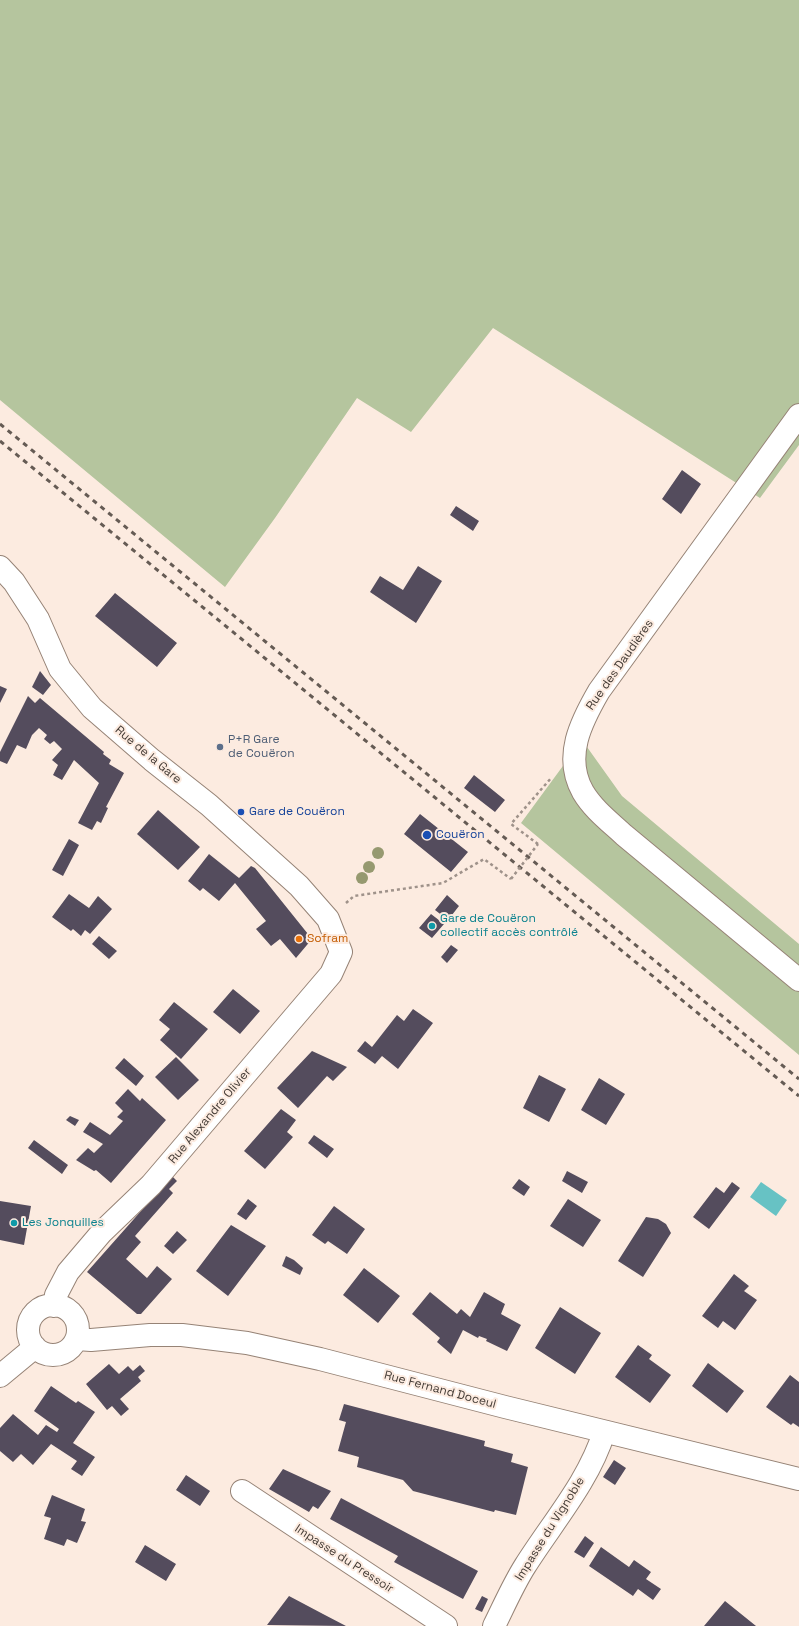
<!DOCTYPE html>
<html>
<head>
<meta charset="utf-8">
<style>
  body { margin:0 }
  canvas { display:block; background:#fcebe0 }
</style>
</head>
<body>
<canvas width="799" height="1626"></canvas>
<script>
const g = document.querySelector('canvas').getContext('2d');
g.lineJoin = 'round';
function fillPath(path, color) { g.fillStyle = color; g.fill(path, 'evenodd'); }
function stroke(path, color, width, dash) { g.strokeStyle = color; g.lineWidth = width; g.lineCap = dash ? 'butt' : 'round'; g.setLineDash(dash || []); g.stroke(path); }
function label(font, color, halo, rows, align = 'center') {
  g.font = font + ' "Space Grotesk",sans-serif'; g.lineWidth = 4; g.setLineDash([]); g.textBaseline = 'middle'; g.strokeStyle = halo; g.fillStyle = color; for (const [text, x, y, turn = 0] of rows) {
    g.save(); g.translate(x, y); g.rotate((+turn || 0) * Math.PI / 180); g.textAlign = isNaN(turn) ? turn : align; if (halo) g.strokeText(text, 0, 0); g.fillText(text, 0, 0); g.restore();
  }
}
fillPath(new Path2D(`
  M0 0H799V445L760 498 493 328 411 432 357 398 275 518 225 587 0 400Z
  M582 740 622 796 799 944V1055L521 823Z`), '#b5c59e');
fillPath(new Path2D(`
  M761 1182 787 1200 776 1216 750 1197Z`), '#67c2c4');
fillPath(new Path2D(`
  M682 470 701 484 681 514 662 499Z
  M456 506 479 521 473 531 450 515Z
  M418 566 442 581 416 623 370 592 380 576 403 590Z
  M115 593 177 643 157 667 95 616Z
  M40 671 51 685 43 695 32 687Z
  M0 686 7 689 0 703Z
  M28 696 35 703 40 698 104 752 103 754 111 760 109 764 124 773 106 807 108 808 101 823 97 821 92 830 78 823 99 783 74 760 62 780 53 775 58 765 52 760 62 749 54 741 50 744 44 739 47 735 39 728 32 735 26 749 17 745 7 764 0 761V752Z
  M474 775 505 800 495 812 464 788Z
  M158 810 200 847 178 870 137 834Z
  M420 814 468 852 451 872 404 834Z
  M69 839 79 845 63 876 52 870Z
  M209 854 239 878 251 866 255 868 312 939 296 958 280 939 271 946 256 929 266 921 235 883 219 901 203 888 200 891 188 881Z
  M69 894 89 908 98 896 112 909 90 934 85 930 81 936 73 929 71 931 52 917Z
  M447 895 459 906 448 920 435 910Z
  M431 914 444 924 432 938 419 928Z
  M99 936 117 951 109 959 92 944Z
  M451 945 458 950 447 963 441 957Z
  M233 989 260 1011 240 1034 213 1012Z
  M174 1002 208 1029 181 1059 160 1040 170 1029 159 1020Z
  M413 1009 433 1023 398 1069 382 1056 375 1064 357 1051 365 1041 372 1047 397 1015 404 1021Z
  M312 1051 347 1067 333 1081 327 1076 298 1108 277 1088Z
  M176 1057 199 1080 178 1100 155 1077Z
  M124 1058 144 1076 136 1086 115 1068Z
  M539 1075 566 1089 549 1122 523 1108Z
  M599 1078 625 1094 606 1125 581 1110Z
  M128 1089 140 1101 142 1098 166 1120 111 1183 96 1170 94 1171 76 1160 88 1148 94 1153 103 1144 83 1132 90 1122 110 1135 123 1121 117 1117 123 1111 115 1103Z
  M281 1109 296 1120 287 1132 293 1137 265 1169 244 1151Z
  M70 1116 79 1120 75 1126 66 1120Z
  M314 1135 334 1149 327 1158 308 1143Z
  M34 1140 68 1165 62 1174 28 1148Z
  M567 1171 588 1182 582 1193 562 1181Z
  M172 1176 177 1181 169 1189 173 1193 135 1236 141 1242 126 1259 147 1278 157 1266 172 1279 141 1314H137L87 1272Z
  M519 1179 530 1187 524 1196 512 1188Z
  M732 1182 740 1188 709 1229 693 1217 716 1187 724 1193Z
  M248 1199 257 1206 246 1220 237 1214Z
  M568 1199 601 1220 583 1247 550 1226Z
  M0 1201 31 1206 24 1245 0 1240Z
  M334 1206 365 1229 347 1254 328 1241 325 1244 312 1235Z
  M646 1217 658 1219 666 1224 671 1233 643 1277 618 1261Z
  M231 1225 266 1246 228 1296 196 1271Z
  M177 1231 187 1240 173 1254 164 1246Z
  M286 1256 294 1260 303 1268 300 1275 282 1266Z
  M364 1268 400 1296 378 1323 343 1295Z
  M734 1274 749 1286 744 1291 757 1300 735 1330 723 1321 718 1328 702 1316Z
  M430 1292 457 1314 461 1309 470 1317 484 1292 505 1304 501 1314 521 1325 507 1351 486 1341 487 1339 479 1336 478 1338 463 1330 451 1354 437 1342 440 1338 412 1314Z
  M560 1307 601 1333 575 1374 535 1348Z
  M638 1345 652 1355 649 1359 671 1375 650 1403 615 1377Z
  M708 1363 744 1391 727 1413 692 1386Z
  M109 1364 119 1374 128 1366 133 1371 140 1365 145 1371 138 1377 141 1381 120 1399 129 1409 121 1416 112 1406 107 1410 86 1384Z
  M790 1375 799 1382V1427L793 1423 791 1425 766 1407Z
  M51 1386 76 1403 78 1401 95 1412 73 1443 95 1457 82 1476 71 1469 77 1461 51 1444 33 1465 21 1454 13 1462 0 1451V1428L13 1414 38 1435 46 1425 57 1432 59 1429 34 1411Z
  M344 1404 485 1441 484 1446 513 1454 511 1462 528 1467 516 1515 495 1510 494 1512 413 1491 403 1480 357 1467 359 1457 338 1451 346 1422 339 1420Z
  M614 1460 626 1468 615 1485 603 1477Z
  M283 1469 331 1491 318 1509 313 1506 309 1512 269 1489Z
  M186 1475 210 1491 200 1506 176 1490Z
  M52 1495 85 1509 81 1521 86 1522 77 1543 67 1539 64 1546 44 1539 51 1518 44 1516Z
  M341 1498 478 1571 463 1599 394 1562 398 1556 330 1519Z
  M585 1536 594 1543 584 1558 574 1552Z
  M145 1545 176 1564 166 1581 135 1562Z
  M601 1547 629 1567 634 1560 651 1572 646 1579 661 1589 653 1600 638 1589 633 1596 589 1566Z
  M289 1596 323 1614 346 1626 267 1625Z
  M482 1596 488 1599 482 1612 475 1609Z
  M725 1601 756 1626H704Z`), '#544c5d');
const minor = new Path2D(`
  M799 415 599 691C581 722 563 757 583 792 593 809 610 822 624 835L799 980
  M0 567 14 582 38 619 60 669 92 708 152 760 209 805 299 886 328 919 341 952 331 974 151 1185 102 1232 68 1272 56 1295 54 1306
  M28 1330a25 25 0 1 1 50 0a25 25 0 1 1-50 0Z
  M77 1339 91 1340 150 1335H182L247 1343 320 1359 505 1407 799 1479
  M0 1376 35 1347
  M242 1491 446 1626
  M494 1626C504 1606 513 1585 525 1566 552 1523 589 1481 604 1432`);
stroke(minor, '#968376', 24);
stroke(new Path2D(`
  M538 844 511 824 552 777
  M346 903 354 896 443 883 484 859 511 879`), '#9f928a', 2.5, [3, 3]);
stroke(minor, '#fff', 22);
stroke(new Path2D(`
  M0 424 799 1079
  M0 441 799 1096`), '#655b54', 3, [5, 5]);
stroke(new Path2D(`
  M511 879 538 844`), '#9f928a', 2.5, [3, 3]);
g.fillStyle = '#969970';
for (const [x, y] of [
  [378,853],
  [369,867],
  [362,878]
]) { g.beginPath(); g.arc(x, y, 6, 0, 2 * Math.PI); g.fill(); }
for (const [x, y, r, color] of [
  [220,747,4,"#5c6f8a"],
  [241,812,4,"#1a4fb4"],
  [427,835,5,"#1a4fb4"],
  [432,926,4,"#0f9aa8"],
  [299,939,4,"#e8710a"],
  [14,1223,4,"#0f9aa8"]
]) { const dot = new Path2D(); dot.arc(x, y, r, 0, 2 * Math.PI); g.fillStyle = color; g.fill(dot); stroke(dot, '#fcebe0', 1.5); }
label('12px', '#423a34', '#fcebe0', [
  ["Rue des Daudières",620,665,-55],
  ["Rue de la Gare",148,755,40],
  ["Rue Alexandre Olivier",210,1116,-50],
  ["Rue Fernand Doceul",440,1390,15],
  ["Impasse du Vignoble",550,1529,-58],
  ["Impasse du Pressoir",344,1559,33]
]);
label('12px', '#4e5e75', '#fcebe0', [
  ["P+R Gare",228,740],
  ["de Couëron",228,754]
], 'left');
label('12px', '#164399', '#fcebe0', [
  ["Gare de Couëron",249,812],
  ["Couëron",436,835]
], 'left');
label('12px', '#0d838f', '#fcebe0', [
  ["Gare de Couëron",440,919],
  ["collectif accès contrôlé",440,933],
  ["Les Jonquilles",22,1223]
], 'left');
label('12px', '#c56008', '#fcebe0', [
  ["Sofram",307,939]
], 'left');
</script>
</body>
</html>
